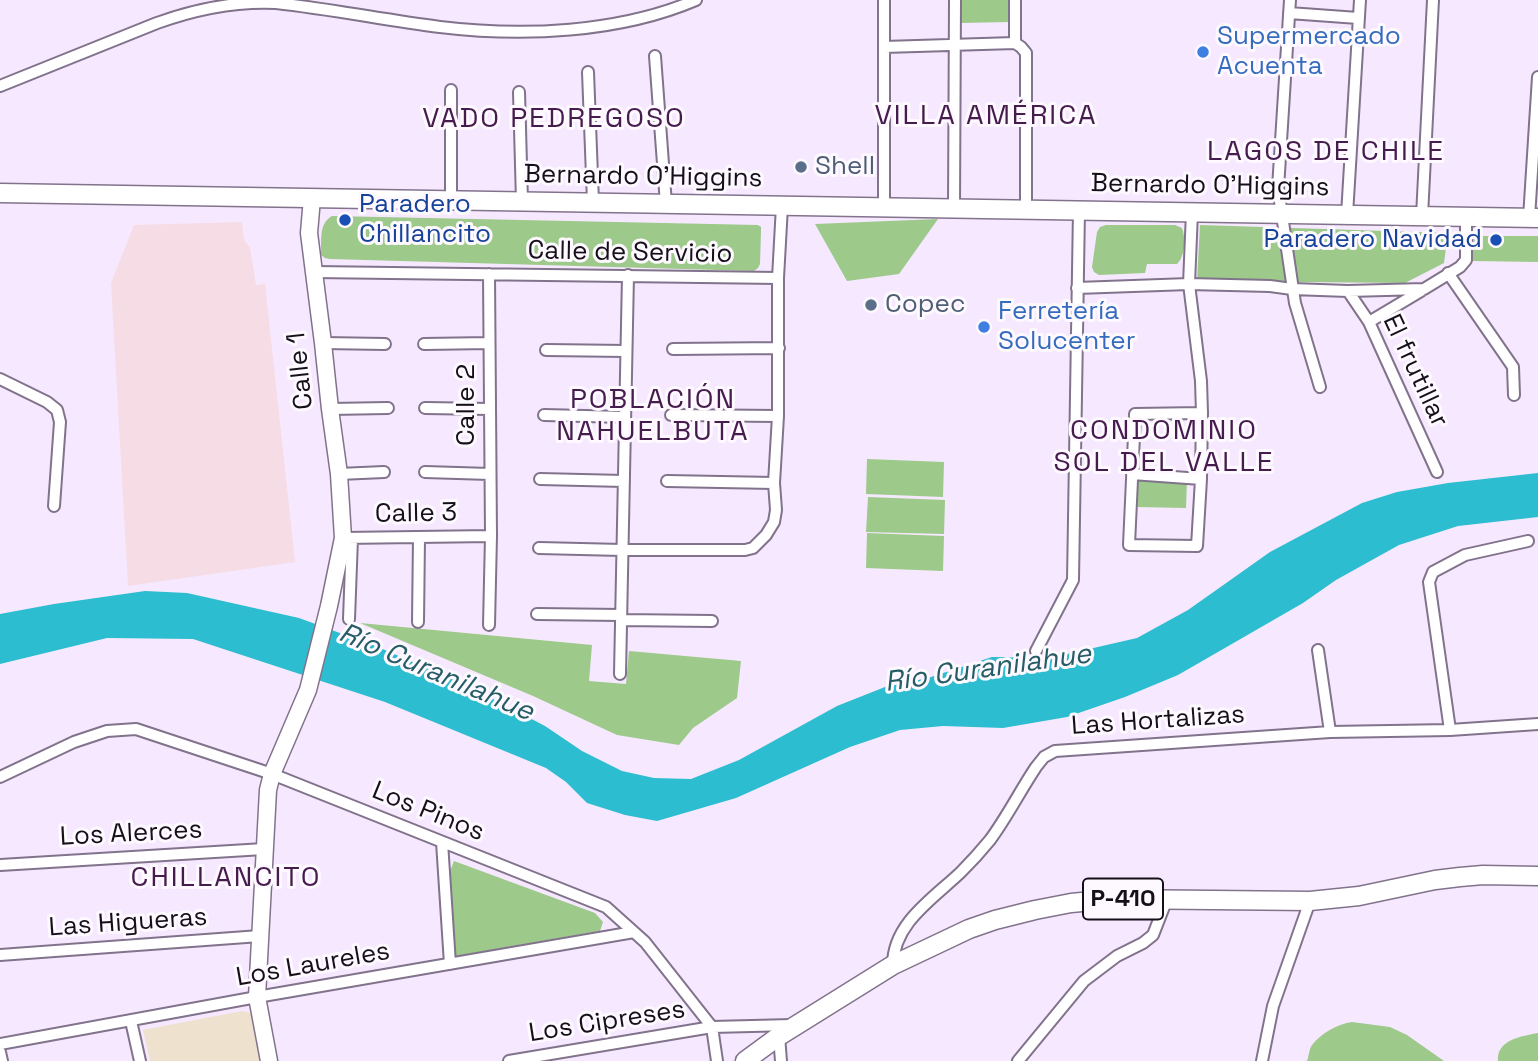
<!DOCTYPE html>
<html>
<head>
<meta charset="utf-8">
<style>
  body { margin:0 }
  canvas { display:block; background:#f6e8fe }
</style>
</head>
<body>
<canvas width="1538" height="1061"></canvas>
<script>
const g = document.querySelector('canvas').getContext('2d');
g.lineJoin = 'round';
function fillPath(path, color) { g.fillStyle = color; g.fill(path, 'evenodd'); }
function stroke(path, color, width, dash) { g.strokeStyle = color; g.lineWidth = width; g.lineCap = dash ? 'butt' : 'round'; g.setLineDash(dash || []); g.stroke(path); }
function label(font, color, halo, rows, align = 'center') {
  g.font = font + ' "Space Grotesk",sans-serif'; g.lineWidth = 6; g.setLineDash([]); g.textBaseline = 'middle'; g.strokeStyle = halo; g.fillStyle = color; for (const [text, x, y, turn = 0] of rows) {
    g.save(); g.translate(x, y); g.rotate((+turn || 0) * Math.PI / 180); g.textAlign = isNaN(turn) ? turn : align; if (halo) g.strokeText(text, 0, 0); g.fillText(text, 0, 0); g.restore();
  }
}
fillPath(new Path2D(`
  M242 222 244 240 250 248 256 285 265 284 295 562 128 586 111 283 134 225Z`), '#f6dce4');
fillPath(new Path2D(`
  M242 1011 251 1013 260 1061H150L143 1030Z`), '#eee2ce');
fillPath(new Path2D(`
  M960 0H1009L1010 22 960 23Z
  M332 216 758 225 761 227V231L760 264 758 268 754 271 330 259 325 258 321 255C322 241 318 224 332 216Z
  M938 219 899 274 847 281 815 224Z
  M1175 225 1182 228C1186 238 1185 257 1177 264H1147L1145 273 1099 275 1094 272 1092 267 1097 232 1100 227 1106 225Z
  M1200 225 1448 233 1444 263 1405 283 1197 281Z
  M1472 236H1538V262L1472 261Z
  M867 459 944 462 943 497 866 494Z
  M1138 478 1187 480 1186 508 1137 507Z
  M868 497 945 500 944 534 866 532Z
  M867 533 944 536 943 571 866 568Z
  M360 623 592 645 589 681 626 684 629 651 741 661 737 698 693 728 679 745 617 735 533 696Z
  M454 861 595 913 603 922 600 931 456 956 455 946H452L449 874Z
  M1352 1022 1390 1027 1407 1035 1444 1061H1307C1309 1056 1309 1049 1312 1045 1321 1033 1338 1024 1352 1022Z
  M1538 1033V1061H1498C1496 1040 1522 1036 1538 1033Z`), '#9dc98b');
fillPath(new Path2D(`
  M1538 473V517L1458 526 1399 545 1336 580 1303 603 1178 675 1125 697 1067 717 1003 728 943 726 900 730 850 747 736 798 657 821 625 815 587 803 566 782 546 768 385 702 193 639 107 638 0 664V614L54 604 145 591 187 593 299 618 378 647 470 687 545 726 582 751 622 771 654 778 691 779 739 760 837 706 885 687 928 678 992 657 1050 658 1137 638 1188 610 1270 552 1362 503 1397 492 1448 483Z`), '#2cbdd0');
const street = new Path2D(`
  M884 0V207
  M1015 0V43L1021 47 1026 53V209
  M1290 0 1278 188 1295 303 1320 387
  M1289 13 1358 18
  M884 47 1015 43
  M655 56 666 204
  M588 72 593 202
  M0 86 157 23C196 9 235 1 276 3 331 9 385 20 440 27 522 37 619 33 696 0
  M451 90V200
  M519 92 522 201
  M954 208 955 0
  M1192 212 1189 284 1201 381 1202 413 1201 479 1197 546 1129 545 1135 414 1202 413
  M1347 215 1360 0
  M1422 216 1433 0
  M1529 218 1538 77
  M314 272 778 278
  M1448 273 1513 367 1514 395
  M1077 288 1189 284 1270 286 1292 289 1348 291 1424 289 1460 267 1466 260V217
  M1348 291 1369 322 1437 472
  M1369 322 1421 291
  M323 343 385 344
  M424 344 489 343
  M673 349 779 348
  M546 350 626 351
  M0 379 47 402 57 410 60 422 54 506
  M425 408 490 409
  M330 409 388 408
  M544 415 625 417
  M671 415 778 416
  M425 472 490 474
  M339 474 384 472
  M1132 474 1201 479
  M540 479 624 481
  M667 481 774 483
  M343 538 491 536
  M539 548 622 550H745L753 548 766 535 774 522 776 510 774 483 778 416V278L782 206
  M537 614 621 615
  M349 619 352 538
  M621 620 712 621
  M418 622 419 538
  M489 625 491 536 489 274
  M1318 650 1330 732
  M1036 651 1073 580 1079 210
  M620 674 628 275
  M1450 730 1429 582 1433 572 1465 555 1528 541
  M0 777 74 742 107 731 136 729 272 774 606 907 645 942 712 1027
  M442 842 450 964
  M0 865 264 849
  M0 955 260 936
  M893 965C893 923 934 898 961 872 971 862 981 851 990 840 1007 817 1020 791 1036 767L1044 757 1055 751 1330 732 1450 730 1538 724
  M131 1021 140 1061
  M712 1027 717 1061
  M779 1036 781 1061
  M0 1044 257 997 634 932
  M0 1052 2 1061
  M509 1061 712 1027 792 1025
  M1018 1061 1084 981 1117 956 1143 943 1153 935 1167 899
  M1262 1061 1273 1006 1310 901`);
const secondary = new Path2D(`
  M269 1061 257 997 268 790 272 774 308 690 329 606 343 538 339 474 330 409 323 343 309 233 312 198`);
const primary = new Path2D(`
  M0 193 1538 218
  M745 1061 779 1036 893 965 969 929 995 920 1035 910 1071 903 1114 899 1310 901 1359 896 1435 880 1460 877 1483 875 1538 876`);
stroke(street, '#82738c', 14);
stroke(secondary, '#82738c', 19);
stroke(primary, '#82738c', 21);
stroke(street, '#fff', 10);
stroke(secondary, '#fff', 16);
stroke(primary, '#fff', 18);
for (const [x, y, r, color] of [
  [1203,52,7,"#3f7fe0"],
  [801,167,7,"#5c6f8a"],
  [345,220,7,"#1a4fb4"],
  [1496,240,7,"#1a4fb4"],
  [871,305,7,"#5c6f8a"],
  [984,327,7,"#3f7fe0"]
]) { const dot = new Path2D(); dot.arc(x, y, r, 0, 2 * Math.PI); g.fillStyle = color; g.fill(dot); stroke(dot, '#fdf9ff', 2.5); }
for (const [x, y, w] of [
  [1123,899,80]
]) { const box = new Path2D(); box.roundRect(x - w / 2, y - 20.5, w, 41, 5); g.fillStyle = '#fdf9ff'; g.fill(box); stroke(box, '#150f19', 2); }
label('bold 24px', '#150f19', null, [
  ["P-410",1123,899]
]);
label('26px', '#366cbe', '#fdf9ff', [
  ["Supermercado",1217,37],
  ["Acuenta",1217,67],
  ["Ferretería",998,312],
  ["Solucenter",998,342]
], 'left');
label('26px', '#4e5e75', '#fdf9ff', [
  ["Shell",815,167],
  ["Copec",885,305]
], 'left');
label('26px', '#150f19', '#fdf9ff', [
  ["Bernardo O'Higgins",643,177,1],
  ["Bernardo O'Higgins",1210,186,1],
  ["Calle de Servicio",630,253,1],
  ["Calle 1",301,371,-96],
  ["El frutillar",1415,371,65],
  ["Calle 2",467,405,-90],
  ["Calle 3",416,514,-1],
  ["Las Hortalizas",1158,721,-4],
  ["Los Pinos",428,812,22],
  ["Los Alerces",131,834,-3],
  ["Las Higueras",128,923,-4],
  ["Los Laureles",313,965,-10],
  ["Los Cipreses",607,1022,-9]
]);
label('26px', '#164399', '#fdf9ff', [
  ["Paradero",359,205],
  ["Chillancito",359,235],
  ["Paradero Navidad",1482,240,"right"]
], 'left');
g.letterSpacing = '2px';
label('28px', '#461b4e', '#fdf9ff', [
  ["VILLA AMÉRICA",986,116],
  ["VADO PEDREGOSO",554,119],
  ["LAGOS DE CHILE",1326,152],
  ["POBLACIÓN",653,400],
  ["NAHUELBUTA",653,432],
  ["CONDOMINIO",1164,431],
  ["SOL DEL VALLE",1164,463],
  ["CHILLANCITO",226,878]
]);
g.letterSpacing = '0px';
label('italic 28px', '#255c65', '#fdf9ff', [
  ["Río Curanilahue",988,669,-8],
  ["Río Curanilahue",436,673,23]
]);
</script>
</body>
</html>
